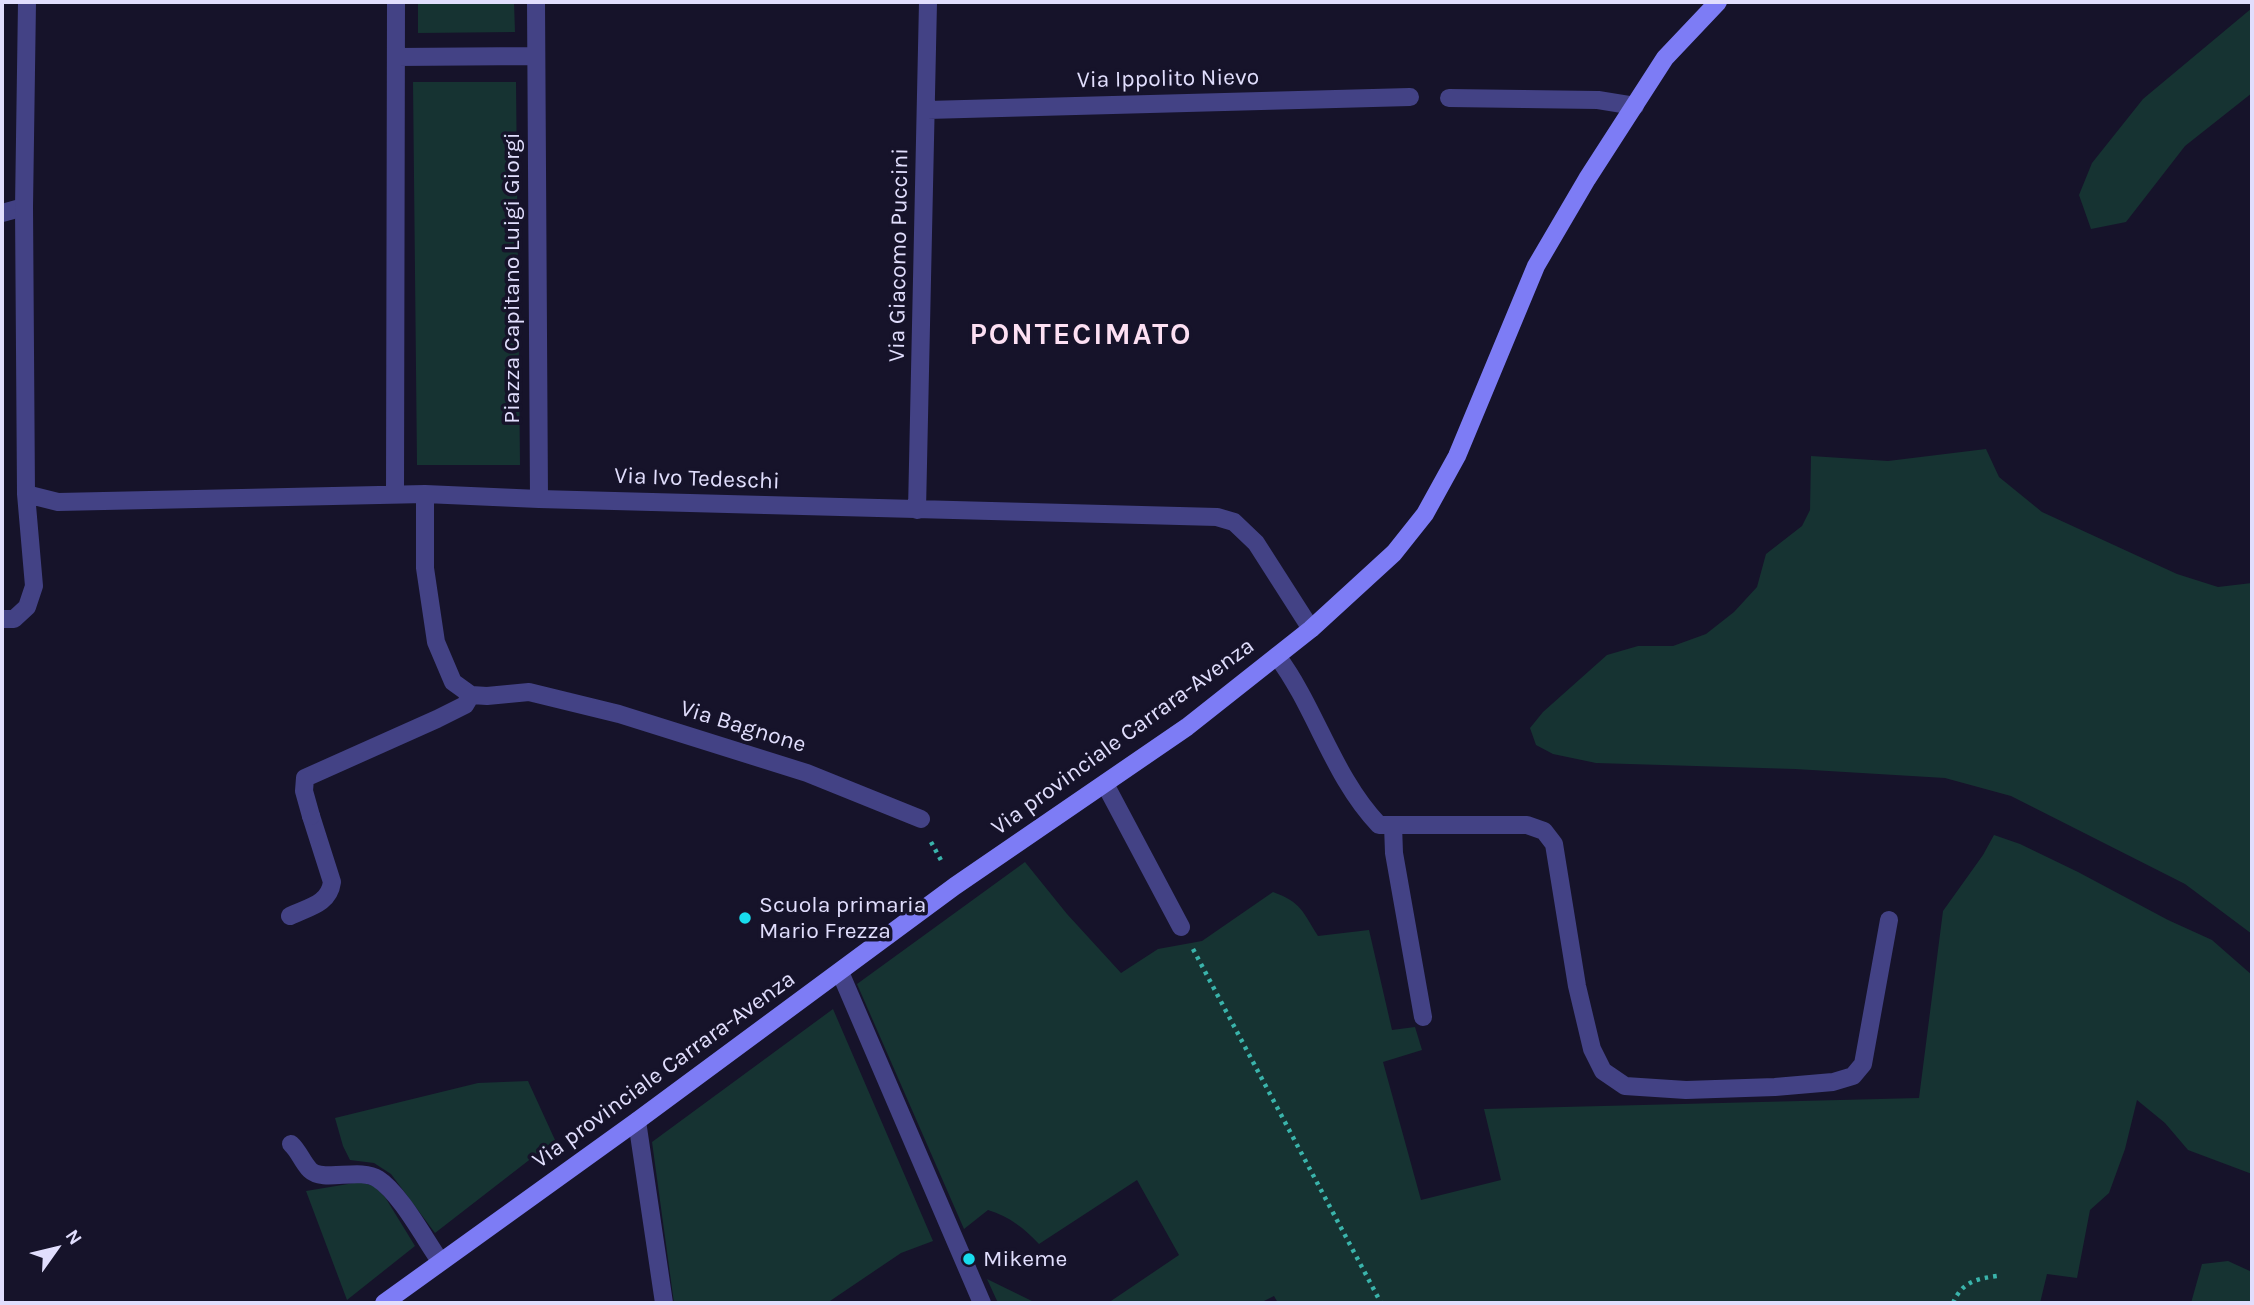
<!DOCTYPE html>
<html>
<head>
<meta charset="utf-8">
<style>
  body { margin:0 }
  #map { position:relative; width:2254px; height:1305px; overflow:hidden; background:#16132a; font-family:Karla,sans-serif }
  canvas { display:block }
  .frame { position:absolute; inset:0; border:4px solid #e1defd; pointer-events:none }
  .north { position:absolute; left:21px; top:1214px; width:70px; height:70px; -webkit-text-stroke:5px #16132a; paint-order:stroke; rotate:56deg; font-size:19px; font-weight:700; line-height:28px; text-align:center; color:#e1defd }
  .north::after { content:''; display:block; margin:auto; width:24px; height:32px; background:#e1defd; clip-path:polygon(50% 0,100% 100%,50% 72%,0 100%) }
</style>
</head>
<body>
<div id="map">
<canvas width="2254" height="1305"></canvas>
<div class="frame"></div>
<div class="north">N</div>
</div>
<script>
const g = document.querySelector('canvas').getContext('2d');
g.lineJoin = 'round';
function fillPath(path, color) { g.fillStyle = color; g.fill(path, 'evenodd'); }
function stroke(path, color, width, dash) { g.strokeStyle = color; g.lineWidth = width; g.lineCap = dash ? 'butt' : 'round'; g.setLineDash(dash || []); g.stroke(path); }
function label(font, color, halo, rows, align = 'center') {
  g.font = font + ' Karla,sans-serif'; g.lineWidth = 7; g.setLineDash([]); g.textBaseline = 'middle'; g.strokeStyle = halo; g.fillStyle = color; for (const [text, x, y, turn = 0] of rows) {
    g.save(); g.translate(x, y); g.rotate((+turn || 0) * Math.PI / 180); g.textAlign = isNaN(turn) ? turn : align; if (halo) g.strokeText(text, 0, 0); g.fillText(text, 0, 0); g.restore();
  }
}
fillPath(new Path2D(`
  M418 2H514L515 32 418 33Z
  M2252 8V93L2185 146 2126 222 2091 229 2079 195 2092 163 2143 99Z
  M413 82H516L520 465H417Z
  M1986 449 1999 477 2042 512 2177 574 2218 587 2252 583V934L2185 884 2011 796 1945 778 1795 769 1596 763 1553 754 1536 745 1530 728 1543 712 1607 655 1638 646H1673L1706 634 1734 612 1757 587 1766 554 1802 526 1810 510 1811 456 1888 461Z
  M1994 835 2020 844 2078 872 2168 920 2212 940 2252 975V1174L2188 1150 2165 1123 2137 1100 2125 1149 2109 1193 2090 1210 2077 1278 2047 1274 2040 1303H1278L1274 1296 1260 1303H1108L1179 1255 1137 1180 1039 1244C1024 1228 1010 1217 988 1210L964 1229 857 984 1025 862 1067 914 1121 973 1158 949 1202 941 1273 892C1301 902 1303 912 1318 936L1369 930 1392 1030 1415 1027 1422 1050 1383 1062 1421 1200 1501 1180 1484 1109 1919 1098 1943 911 1983 855Z
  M833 1009 933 1241 901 1253 827 1303H674L652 1142Z
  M528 1081 555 1140 435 1233 391 1174 374 1163 350 1160 343 1146 335 1118 478 1083Z
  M360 1182 374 1186 385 1197 415 1246 347 1300 306 1191Z
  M2228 1261 2252 1272V1303H2191L2202 1264Z
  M987 1279 1036 1303H998Z`), '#163332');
stroke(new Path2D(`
  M931 842 942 862
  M1193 949 1381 1303
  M1953 1303C1962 1282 1976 1279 1997 1276`), '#3ab4ab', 4.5, [3.5, 5]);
stroke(new Path2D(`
  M2 213 24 207
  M1277 656C1316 708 1333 777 1379 825H1527L1544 831 1554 844 1577 986 1592 1049 1603 1071 1625 1086 1686 1090 1775 1087 1833 1082 1853 1076 1863 1064 1889 920
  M1105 784 1181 927
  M1393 825 1394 853 1423 1017
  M290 916C309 907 329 904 332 882L311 816
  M840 972 982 1303
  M291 1144C299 1151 302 1162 310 1170 323 1183 360 1167 378 1179 400 1193 424 1238 440 1261`), '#434285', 18);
stroke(new Path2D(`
  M536 2 539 499
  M396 57 535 56
  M1449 98 1598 100 1635 106
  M927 110 1410 97
  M26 494 58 502 425 494 539 499 1217 517 1234 522 1256 543 1311 629
  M395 494 396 2
  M425 494V568L436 642 453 682 471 695 487 696 529 692 619 714 807 773 921 819
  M917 510 928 2
  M2 619H14L27 607 34 586 26 494 24 207 27 2
  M311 816 304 791 305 778 437 719 465 705 471 695
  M637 1121 664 1303`), '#434285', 18);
stroke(new Path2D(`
  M384 1303 637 1121 955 886 1187 727 1311 629 1394 553 1425 514 1457 456 1536 266 1587 179 1665 58 1718 2`), '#7d7cf5', 18);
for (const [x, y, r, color] of [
  [745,918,7,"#18ddee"],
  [969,1259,7,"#18ddee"]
]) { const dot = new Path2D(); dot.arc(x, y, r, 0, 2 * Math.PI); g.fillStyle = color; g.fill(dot); stroke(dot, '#16132a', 2.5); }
label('23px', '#e1defd', '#16132a', [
  ["Via Ippolito Nievo",1168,79,-1],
  ["Via Giacomo Puccini",899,255,-89],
  ["Piazza Capitano Luigi Giorgi",512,278,-90],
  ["Via Ivo Tedeschi",697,479,2],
  ["Via Bagnone",743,727,17],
  ["Via provinciale Carrara-Avenza",1123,737,-36],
  ["Via provinciale Carrara-Avenza",664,1070,-36]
]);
label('23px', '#e1defd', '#16132a', [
  ["Scuola primaria",759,905],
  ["Mario Frezza",759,931],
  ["Mikeme",983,1259]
], 'left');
g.letterSpacing = '2px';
label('bold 30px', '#fde0f3', '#16132a', [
  ["PONTECIMATO",1081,335]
]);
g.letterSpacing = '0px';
</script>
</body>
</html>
